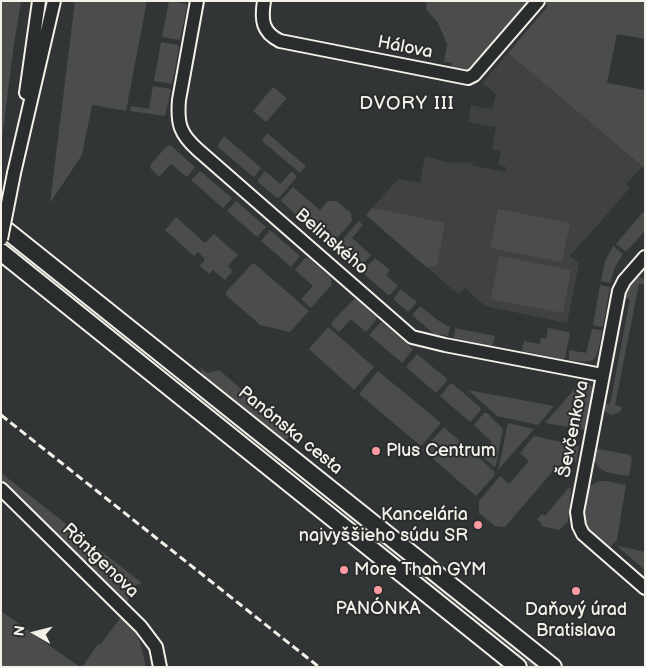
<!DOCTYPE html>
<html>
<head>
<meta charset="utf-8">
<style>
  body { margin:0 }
  #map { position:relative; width:646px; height:668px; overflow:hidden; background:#323535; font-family:"Balsamiq Sans",sans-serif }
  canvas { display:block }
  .frame { position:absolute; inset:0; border:2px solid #f4f1e8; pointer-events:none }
  .north { position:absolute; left:10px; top:608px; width:50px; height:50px; -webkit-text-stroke:4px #2a2d2e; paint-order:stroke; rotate:278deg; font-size:14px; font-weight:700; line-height:20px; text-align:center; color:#f4f1e8 }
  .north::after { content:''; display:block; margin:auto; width:18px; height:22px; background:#f4f1e8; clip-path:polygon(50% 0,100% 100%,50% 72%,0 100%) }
</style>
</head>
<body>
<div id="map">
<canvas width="646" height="668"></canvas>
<div class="frame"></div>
<div class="north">N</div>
</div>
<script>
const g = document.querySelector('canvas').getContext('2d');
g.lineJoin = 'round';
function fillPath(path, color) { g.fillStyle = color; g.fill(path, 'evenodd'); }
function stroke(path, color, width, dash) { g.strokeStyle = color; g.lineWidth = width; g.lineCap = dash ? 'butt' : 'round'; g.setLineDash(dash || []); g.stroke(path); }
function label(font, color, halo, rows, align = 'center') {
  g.font = font + ' "Balsamiq Sans",sans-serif'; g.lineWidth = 4; g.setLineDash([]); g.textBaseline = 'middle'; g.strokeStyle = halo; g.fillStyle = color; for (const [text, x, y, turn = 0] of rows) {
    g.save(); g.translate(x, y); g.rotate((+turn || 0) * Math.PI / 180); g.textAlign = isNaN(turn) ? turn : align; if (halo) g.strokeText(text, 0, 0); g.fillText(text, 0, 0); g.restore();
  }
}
fillPath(new Path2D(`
  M508 53 642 167 626 184 630 188 570 256 579 263 567 323 485 306 465 288 459 295 366 215 398 179 420 183 425 156 446 162 471 163V165L505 172 506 167 498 165 501 151 492 149 496 127 468 122 471 105 492 109 496 94 482 83Z`), '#404242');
fillPath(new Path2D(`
  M1 1H21L14 44 1 146Z
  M75 1H147L126 111 92 105 82 155 50 203Z
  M169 1 186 4 187 6 180 40 162 37Z
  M427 1H533L468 73 451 70 452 63 444 62 447 44 438 23 426 9Z
  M546 1H645V39L617 34 607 83 645 90V169L508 53 547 7Z
  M161 42 178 45 179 48 172 84 154 81Z
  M153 86 170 89 171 91 165 116 130 111 131 106 149 109Z
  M273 87 287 98 266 122 253 111Z
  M267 133 306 166 301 172H299L262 141Z
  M224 136 261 168 254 177 252 176 218 147V145Z
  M170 145 195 167 187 177 171 164 159 177 151 169 150 165 165 148Z
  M200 171 232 198 223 208 191 180Z
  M265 171 280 184 292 171 297 177 279 198H277L258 182V180Z
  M293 187 320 210 328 201H337L351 213 352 221 332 244H329L282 202 281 200Z
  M236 201 266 227 257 237 227 211Z
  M372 208 445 223 437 265 426 267 366 215Z
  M498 209 570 223 562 262 490 248Z
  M643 212 645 213V231L627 251H625L616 244Z
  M176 217 205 243 214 234 238 255 228 266 233 271 225 280 213 270 209 274 200 266 205 259 198 252 194 256 165 230Z
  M359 221 363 225 352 238 371 255 359 268 336 250V247Z
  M270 230 300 256 291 267 261 241Z
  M1 233 148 350 144 355 1 242Z
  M613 246 623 254 615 267 610 283 601 281 605 261Z
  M499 256 571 270 563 313 491 299Z
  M305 258H308L330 277 332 284 311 308 301 299 313 286 295 270Z
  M375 258 390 270 386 275 398 286 390 295H388L363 273V271Z
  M252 264H255L309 311 290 332 260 325 226 295V292Z
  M637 277H641L645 280V285L639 284 615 405 622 407 620 412 611 415 604 411 603 403 610 404 630 299 624 298C626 289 629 281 637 277Z
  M600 285 610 287 603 326 601 327 593 325Z
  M401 289 417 302 409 311H407L394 300V298Z
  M354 299 357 300 376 317V320L366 332 351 319 339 332 332 326 331 323Z
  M420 306 436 319 450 327 448 336 434 334 413 316V314Z
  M380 323H383L413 349 402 363 369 335Z
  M328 327 374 367 354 390 309 349Z
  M455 328 495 336 492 346 454 338Z
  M548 328 568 332 570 333 565 358 563 359 522 351 524 341 540 344 541 338 546 339Z
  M592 329 601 330 602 332C596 360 599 365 569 360V350L586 353Z
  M417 354 446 378 447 381 436 393 406 367Z
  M200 367 207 373 219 370 297 437 283 439 203 375Z
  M378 371 441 423 421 446 359 394Z
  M584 378C601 390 591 412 587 430L545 423Z
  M188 382 288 463 285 467 184 387Z
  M450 384H453L480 407 481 410 470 422 440 396Z
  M468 390 554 406 538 425 497 416Z
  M484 413H487L503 429 496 466 494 467 481 455 492 442 474 425Z
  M508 423 534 429 498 470Z
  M444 427 495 472 494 476 476 496 423 450Z
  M534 436 579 446 576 461 559 475 553 471 505 527 495 526 479 513V501L500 476 509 484 529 461 520 453Z
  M594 448 630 455 632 458 629 476C609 473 592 473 594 448Z
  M1 473 142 583 130 587 128 604 1 480Z
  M599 481H605L626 485 617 540 608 549 589 531 583 518 585 493 588 487Z
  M569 487 571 490 568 521 559 530 541 526 542 524 537 519 542 514 545 516Z
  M346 512 465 607 462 611 343 515Z
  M618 546 645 552V570L618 547Z
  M1 611 80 667H1Z
  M474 614 540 667H532L470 618Z
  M121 617C141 634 140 642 146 667H82L98 644 100 645Z`), '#4b4d4c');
const minor = new Path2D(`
  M197 1 179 100C177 124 180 134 198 150L412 337 445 345 602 375
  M264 1C261 20 262 32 280 41L468 78 474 75 538 1
  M26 93 39 1
  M14 173 54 1
  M645 257 624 281 619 291 577 512 579 526 583 534 645 588
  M1 489 141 627 156 647 160 667`);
const major = new Path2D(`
  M1 226 553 667
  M1 252 518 667`);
stroke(minor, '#f4f1e8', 16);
stroke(major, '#f4f1e8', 20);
stroke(minor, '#2a2d2e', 12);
stroke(major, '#2a2d2e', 16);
stroke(new Path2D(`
  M1 415 319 667`), '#f4f1e8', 3, [8, 4]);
const minorBridge = new Path2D(`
  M1 239 14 173`);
stroke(minorBridge, '#f4f1e8', 16, []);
stroke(minorBridge, '#2a2d2e', 12);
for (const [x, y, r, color] of [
  [376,451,5,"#ff9aa2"],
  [478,525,5,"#ff9aa2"],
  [344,570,5,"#ff9aa2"],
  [378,590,5,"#ff9aa2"],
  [576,591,5,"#ff9aa2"]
]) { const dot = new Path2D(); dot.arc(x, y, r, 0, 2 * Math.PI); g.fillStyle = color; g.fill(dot); stroke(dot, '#2a2d2e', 2); }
label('18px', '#f4f1e8', '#2a2d2e', [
  ["Hálova",405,48,11],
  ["Belinského",331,242,41],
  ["Ševčenkova",574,429,-79],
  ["Panónska cesta",290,431,39],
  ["Röntgenova",100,561,44]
]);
label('18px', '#f4f1e8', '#2a2d2e', [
  ["Plus Centrum",386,451],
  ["Kancelária",468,515,"right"],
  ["najvyššieho súdu SR",468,536,"right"],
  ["More Than GYM",354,570],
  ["PANÓNKA",378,609,"center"],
  ["Daňový úrad",576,610,"center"],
  ["Bratislava",576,631,"center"]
], 'left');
g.letterSpacing = '1px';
label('19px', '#f4f1e8', '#2a2d2e', [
  ["DVORY III",407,104]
]);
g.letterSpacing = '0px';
</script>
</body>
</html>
